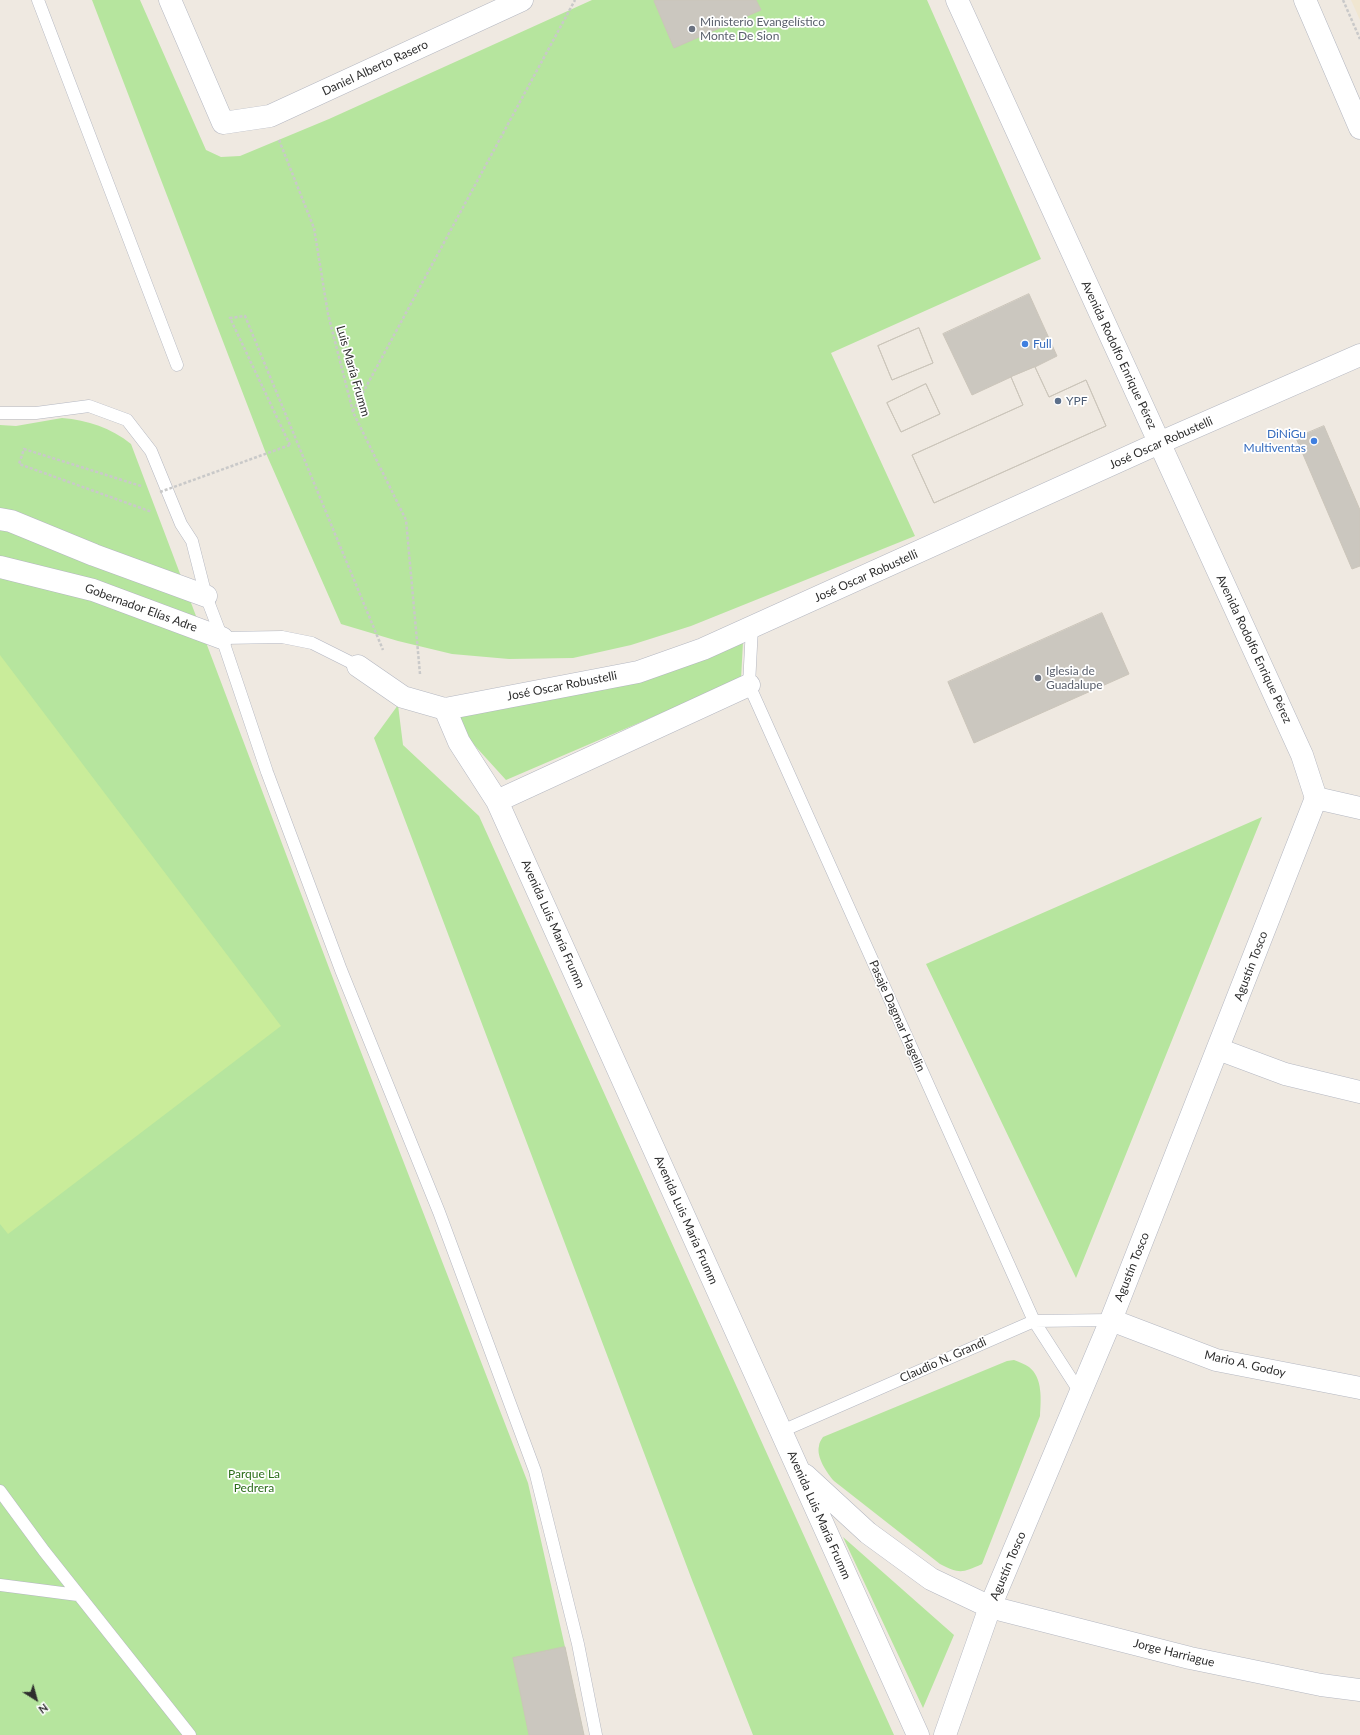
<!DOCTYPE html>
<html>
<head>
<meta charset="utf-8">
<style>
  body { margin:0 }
  #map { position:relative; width:1360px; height:1735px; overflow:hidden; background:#efe9e1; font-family:Lato,sans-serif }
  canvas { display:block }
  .north { position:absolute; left:16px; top:1679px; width:40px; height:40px; -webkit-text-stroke:3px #fff; paint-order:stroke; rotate:143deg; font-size:11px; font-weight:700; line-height:16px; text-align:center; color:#2e2e2e }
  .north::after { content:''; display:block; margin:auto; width:14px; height:18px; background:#2e2e2e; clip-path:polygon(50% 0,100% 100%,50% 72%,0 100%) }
</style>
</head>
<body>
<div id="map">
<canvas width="1360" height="1735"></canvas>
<div class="north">N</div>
</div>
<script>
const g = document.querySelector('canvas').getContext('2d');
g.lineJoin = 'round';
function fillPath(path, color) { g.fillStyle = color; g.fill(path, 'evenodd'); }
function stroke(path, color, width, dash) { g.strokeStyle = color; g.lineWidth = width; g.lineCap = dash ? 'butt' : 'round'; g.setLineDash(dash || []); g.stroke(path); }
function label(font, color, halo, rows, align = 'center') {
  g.font = font + ' Lato,sans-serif'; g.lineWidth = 3.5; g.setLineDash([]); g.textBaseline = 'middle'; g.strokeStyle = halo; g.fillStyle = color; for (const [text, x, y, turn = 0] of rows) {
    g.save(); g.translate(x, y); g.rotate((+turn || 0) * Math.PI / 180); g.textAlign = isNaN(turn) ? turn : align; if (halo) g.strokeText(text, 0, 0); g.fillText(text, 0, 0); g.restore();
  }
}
fillPath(new Path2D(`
  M1351 0H1360V20Z`), '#f0e6d1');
fillPath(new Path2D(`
  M92 0H140L206 150 221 157 240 156 329 119 592 0H927L1041 259 831 353 915 536 691 626 631 645 573 658 509 659 452 654 398 641 341 624 265 451Z
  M62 418C88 420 111 428 131 444L354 1034 528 1483 565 1647 584 1735H0V425L16 426Z
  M743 642 741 679 506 780 466 736 458 715Z
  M398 705 403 745 479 816 894 1735H753L692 1580 374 738Z
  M1262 817 1076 1278 926 964Z
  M1014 1360C1019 1362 1025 1364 1029 1367 1043 1378 1041 1400 1040 1416L982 1564C962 1573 960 1574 940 1564L834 1481C827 1473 816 1457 819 1446 819 1443 821 1440 823 1437L1007 1361Z
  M843 1537 954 1635 923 1708Z`), '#b6e59e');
fillPath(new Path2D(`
  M0 655 281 1026 8 1234 0 1224Z`), '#c9ec9a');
const building = new Path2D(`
  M655 0H756L761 10 674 48 654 1Z
  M1029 294 1057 356 1035 367 1049 397 1086 380 1106 426 934 503 912 455 1023 405 1011 377 972 395 943 334Z
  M919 328 933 363 892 380 878 346Z
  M919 328 933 363 892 380 878 346Z
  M1035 367 1049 397 1086 380 1106 426 934 503 912 455 1023 405 1011 377Z
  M926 384 940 414 901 432 887 403Z
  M926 384 940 414 901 432 887 403Z
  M1324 426 1360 510V566L1352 569 1296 438Z
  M1102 613 1129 674 974 743 948 682Z
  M565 1647 584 1735H529L513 1658Z`);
fillPath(building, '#cbc7bf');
stroke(building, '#cbc5ba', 1);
const lane = new Path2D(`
  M38 0 177 365
  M0 413H36L89 406 127 420 151 451 181 524 192 541 206 596 222 638 267 772 341 970 439 1212 535 1471 578 1644 596 1735
  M752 627 749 685 1034 1321 1081 1394
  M222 638 282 637 312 643 358 666
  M782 1431 1034 1321 1111 1320
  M0 1491 44 1551 190 1735
  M0 1585 78 1595`);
const street = new Path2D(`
  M170 0 223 123 270 116 522 0
  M1305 0 1360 128
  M0 519 11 521 94 555 206 596
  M0 567 93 590 222 638
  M358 666 403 697 445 709 638 672 703 649 1159 443
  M445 709 459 742 497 801 918 1735
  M497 801 749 685
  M1218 1049 1285 1074 1360 1092
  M1111 1320 1216 1360 1360 1388
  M805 1475 868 1533 931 1579 990 1607 1190 1658 1321 1685 1360 1690
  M945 1735 990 1607 1111 1320 1316 798`);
const secondary = new Path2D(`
  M957 0 1302 755 1316 798 1360 808
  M1159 443 1360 355`);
stroke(lane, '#b4b7c1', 13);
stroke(street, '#b4b7c1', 23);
stroke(secondary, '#b4b7c1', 23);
stroke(new Path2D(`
  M1343 0 1360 39
  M279 140 314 228 328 314 353 412 406 520 420 674
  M353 411 575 0
  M290 445 230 318 245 316 383 650
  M141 486 24 449 19 464 152 512`), '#c9c9c9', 2.5, [3, 2]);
stroke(lane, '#fff', 12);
stroke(street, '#fff', 22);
stroke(secondary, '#fff', 22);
stroke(new Path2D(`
  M160 492 290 445`), '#c9c9c9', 2.5, [3, 2]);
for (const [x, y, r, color] of [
  [692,29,4,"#6b7280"],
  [1025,344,4,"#3f7fe0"],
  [1058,401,4,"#5c6f8a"],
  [1314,441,4,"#3f7fe0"],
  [1038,678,4,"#6b7280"]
]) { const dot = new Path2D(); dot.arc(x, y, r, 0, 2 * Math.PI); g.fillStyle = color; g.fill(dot); stroke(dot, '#fff', 1.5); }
label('12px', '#5b616d', '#fff', [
  ["Ministerio Evangelístico",700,22],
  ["Monte De Sion",700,36],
  ["Iglesia de",1046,671],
  ["Guadalupe",1046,685]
], 'left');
label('12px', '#2e2e2e', '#fff', [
  ["Daniel Alberto Rasero",375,68,-25],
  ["Avenida Rodolfo Enrique Pérez",1119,355,65],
  ["Luis María Frumm",353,371,74],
  ["José Oscar Robustelli",1161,443,-24],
  ["José Oscar Robustelli",866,576,-24],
  ["Gobernador Elías Adre",141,608,20],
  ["Avenida Rodolfo Enrique Pérez",1254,649,65],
  ["José Oscar Robustelli",562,686,-11],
  ["Avenida Luis María Frumm",553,924,66],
  ["Agustín Tosco",1251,966,-69],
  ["Pasaje Dagmar Hagelin",897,1016,66],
  ["Avenida Luis María Frumm",686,1220,66],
  ["Agustín Tosco",1132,1267,-68],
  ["Claudio N. Grandi",943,1360,-24],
  ["Mario A. Godoy",1245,1364,13],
  ["Avenida Luis María Frumm",819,1515,66],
  ["Agustín Tosco",1008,1566,-67],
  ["Jorge Harriague",1174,1653,14]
]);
label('12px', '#366cbe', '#fff', [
  ["Full",1033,344],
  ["DiNiGu",1306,434,"right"],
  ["Multiventas",1306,448,"right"]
], 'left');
label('12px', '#4e5e75', '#fff', [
  ["YPF",1066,401]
], 'left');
label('12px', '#2c6e1b', '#fff', [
  ["Parque La",254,1474],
  ["Pedrera",254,1488]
]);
</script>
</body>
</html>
